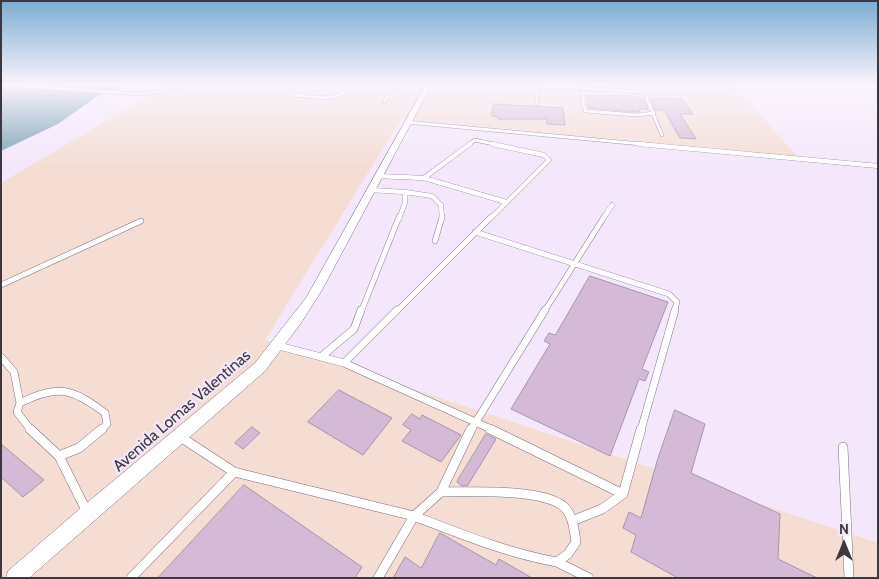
<!DOCTYPE html>
<html>
<head>
<meta charset="utf-8">
<style>
  body { margin:0 }
  #map { position:relative; width:879px; height:579px; overflow:hidden; background:#f4e7fb; font-family:Cabin,sans-serif }
  canvas { display:block }
  .frame { position:absolute; inset:0; border:2px solid #3d383f; pointer-events:none }
  .north { position:absolute; left:819px; top:519px; width:50px; height:50px; -webkit-text-stroke:4px #f4e7fb; paint-order:stroke; rotate:0deg; font-size:14px; font-weight:700; line-height:20px; text-align:center; color:#3d383f }
  .north::after { content:''; display:block; margin:auto; width:18px; height:22px; background:#3d383f; clip-path:polygon(50% 0,100% 100%,50% 72%,0 100%) }
</style>
</head>
<body>
<div id="map">
<canvas width="879" height="579"></canvas>
<div class="frame"></div>
<div class="north">N</div>
</div>
<script>
const g = document.querySelector('canvas').getContext('2d');
g.lineJoin = 'round';
function fillPath(path, color) { g.fillStyle = color; g.fill(path, 'evenodd'); }
function stroke(path, color, width, dash) { g.strokeStyle = color; g.lineWidth = width; g.lineCap = dash ? 'butt' : 'round'; g.setLineDash(dash || []); g.stroke(path); }
function label(font, color, halo, rows, align = 'center') {
  g.font = font + ' Cabin,sans-serif'; g.lineWidth = 4.5; g.setLineDash([]); g.textBaseline = 'middle'; g.strokeStyle = halo; g.fillStyle = color; for (const [text, x, y, turn = 0] of rows) {
    g.save(); g.translate(x, y); g.rotate((+turn || 0) * Math.PI / 180); g.textAlign = isNaN(turn) ? turn : align; if (halo) g.strokeText(text, 0, 0); g.fillText(text, 0, 0); g.restore();
  }
}
fillPath(new Path2D(`
  M165 86H734L797 156 401 119 265 340 878 543V578H1V183Z`), '#f5ddd3');
fillPath(new Path2D(`
  M1 86H122L99 95 58 124 1 151Z`), '#78a0b3');
const building = new Path2D(`
  M624 95 643 99 648 109H639L640 111 637 112 589 108 587 97H621Z
  M660 98 682 99 693 114H680L696 139 680 138 664 110H655L651 99H660Z
  M494 104 563 108 565 125 547 124V119H498V117L492 116Z
  M590 276 668 302 642 369 649 372 645 381 639 379 610 456 511 409 550 344 544 341 549 333 555 335Z
  M339 390 392 418 363 455 308 422Z
  M675 410 705 424 691 473 780 514 778 559 817 578H678L631 552 636 535 623 528 629 512 641 518 658 458Z
  M412 414 420 419 422 415 461 435 441 462 402 441 411 430 403 425Z
  M252 427 260 433 243 449 235 443Z
  M486 434 496 439 468 485 462 486 457 482Z
  M1 444 44 480 23 497 1 477Z
  M244 485 362 567 355 578H158Z
  M440 533 496 565 499 559 532 578H393L405 557 421 568Z`);
fillPath(building, '#d5bad8');
stroke(building, '#a596a7', 1);
const serviceFar4 = new Path2D(`
  M24 86 139 94 157 92 176 86
  M301 86 294 95C314 96 337 104 350 86
  M536 86 537 104
  M542 86 644 92 662 135
  M621 90V94L582 93 585 111 637 115 654 113
  M384 102 394 86
  M406 122 652 145
  M468 145 475 140 498 145`);
const serviceFar3 = new Path2D(`
  M639 144 878 166
  M377 176 424 178 470 144
  M424 178 506 202
  M370 190 405 192V203L399 219
  M405 192 432 196 441 205 442 219
  M490 219 549 160 544 155 492 144
  M603 219 612 205`);
const serviceFar2 = new Path2D(`
  M475 232 669 294 677 302 674 312
  M435 241 442 217
  M1 285 141 221
  M361 312 399 217
  M396 312 491 217
  M544 312 604 217`);
const serviceFar1 = new Path2D(`
  M279 346 344 363 493 430
  M322 356 354 329 361 310
  M1 357 14 372 20 403
  M344 363 397 310
  M31 430 17 412 20 403C57 384 72 388 105 413L107 424 101 430
  M471 430 545 310
  M641 430 675 310`);
const service = new Path2D(`
  M30 429 59 456
  M490 429 623 494
  M179 436 234 472 414 516
  M843 447 849 578
  M59 456 87 512
  M59 456 79 448 102 429
  M441 492C470 492 541 488 563 506 573 514 574 530 576 542L568 554 557 562C507 553 461 534 414 516Z
  M441 492 471 429
  M572 521 602 509 623 494 641 429
  M557 562 589 578
  M131 578 234 472
  M378 578 414 516`);
const minor = new Path2D(`
  M425 86H431L322 290 301 323 265 371 29 578H6L8 571 82 507 255 363 306 298Z`);
stroke(serviceFar4, '#7b7081', 4);
stroke(serviceFar3, '#7b7081', 5);
stroke(serviceFar2, '#7b7081', 6);
stroke(serviceFar1, '#7b7081', 8);
stroke(service, '#7b7081', 10);
stroke(minor, '#7b7081', 1);
stroke(serviceFar4, '#fff', 3);
stroke(serviceFar3, '#fff', 4.5);
stroke(serviceFar2, '#fff', 5);
stroke(serviceFar1, '#fff', 7);
stroke(service, '#fff', 9);
fillPath(minor, '#fff');
const sky = g.createLinearGradient(0, 0, 0, 167);
sky.addColorStop(0, '#7bacd3');
sky.addColorStop(0.51, '#faf4fd');
sky.addColorStop(1, '#faf4fd00');
g.fillStyle = sky;
g.fillRect(0, 0, 879, 167);
label('16px', '#3d383f', '#f4e7fb', [
  ["Avenida Lomas Valentinas",182,411,-41]
]);
</script>
</body>
</html>
